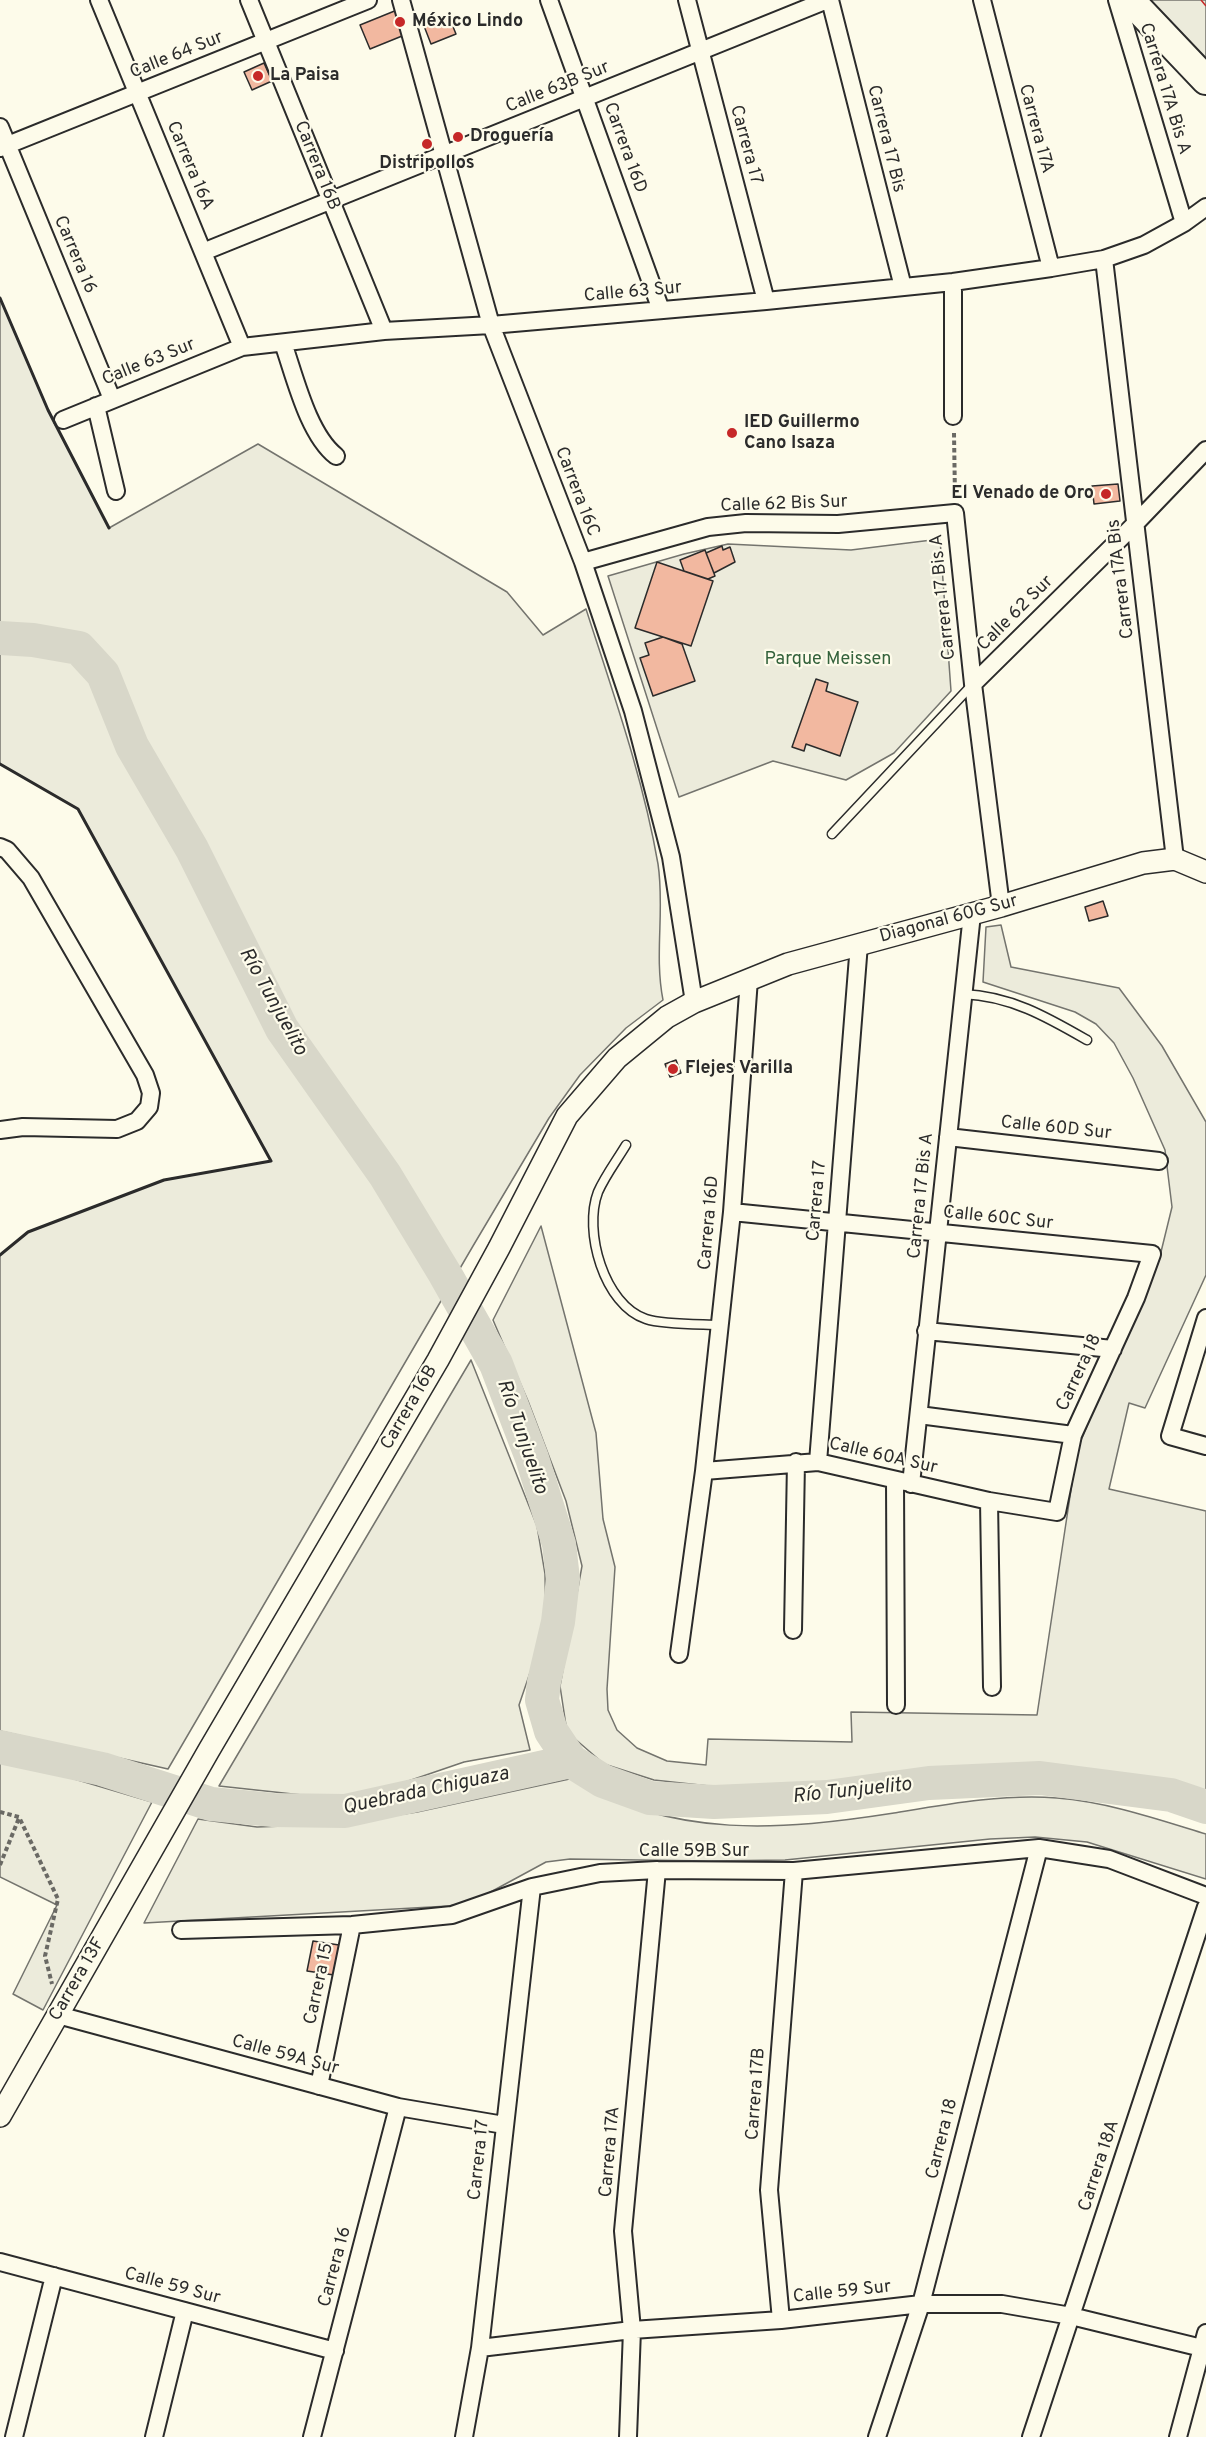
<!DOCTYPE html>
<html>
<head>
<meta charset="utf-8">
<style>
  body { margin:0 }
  canvas { display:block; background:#fdfbea }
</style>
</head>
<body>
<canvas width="1206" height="2437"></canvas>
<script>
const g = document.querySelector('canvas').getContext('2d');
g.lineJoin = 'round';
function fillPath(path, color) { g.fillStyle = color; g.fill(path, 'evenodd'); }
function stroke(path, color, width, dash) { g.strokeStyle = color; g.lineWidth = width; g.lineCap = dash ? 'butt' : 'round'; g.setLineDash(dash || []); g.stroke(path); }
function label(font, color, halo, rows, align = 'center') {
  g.font = font + ' Overpass,sans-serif'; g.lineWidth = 4.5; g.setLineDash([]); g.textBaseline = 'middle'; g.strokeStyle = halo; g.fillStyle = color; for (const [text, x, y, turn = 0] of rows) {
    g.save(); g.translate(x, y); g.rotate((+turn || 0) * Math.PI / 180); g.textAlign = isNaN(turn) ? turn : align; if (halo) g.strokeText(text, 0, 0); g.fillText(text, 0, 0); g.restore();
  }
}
const green = new Path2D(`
  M1150 0H1206V59Z
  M0 298 48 410 109 528 258 444 507 592 543 635 586 609C613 693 643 777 658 864 665 909 654 955 663 1000L626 1028 580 1075 549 1118 473 1246 168 1769 0 1731V1255L28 1232 164 1180 271 1161 78 809 0 764Z
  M940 539 951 691 894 753 846 780 773 761 679 797 608 576 684 554 728 544 851 550Z
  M1001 925 1011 967 1119 988 1162 1046 1206 1122V1275L1145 1408 1129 1403 1109 1489 1206 1511V1796L1162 1780 1065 1768 918 1771 828 1782 718 1787 654 1780 604 1764 567 1732 560 1686 582 1566 566 1501 528 1401 493 1320 541 1226 596 1433 603 1519 615 1567 607 1689 608 1710 617 1730 637 1748 667 1761 706 1765 708 1739 852 1742 851 1712 1037 1715 1077 1450 1108 1375 1142 1302 1160 1256 1172 1207 1165 1150 1133 1078 1114 1043 1096 1024 1075 1012 983 982 986 927Z
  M471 1360 537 1526 545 1574 546 1626 519 1705 530 1750 464 1762 388 1788 339 1799 219 1786Z
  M0 1761 34 1767 152 1802 43 2010 13 1994 57 1905 0 1877Z
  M574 1778C671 1840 785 1830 894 1813 948 1804 1002 1794 1057 1798 1108 1802 1157 1819 1206 1834V1879L1087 1842 1035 1837 990 1839 785 1860 710 1861 570 1859 546 1862 474 1901 449 1906 144 1923 198 1819 257 1827 338 1824 417 1812Z`);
fillPath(green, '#ecebdb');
stroke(green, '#74746e', 1.5);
stroke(new Path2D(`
  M0 638 33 640 79 648 103 674 132 746 192 849 282 1029 385 1175 445 1274 496 1364 532 1458 559 1544 563 1579 558 1622 544 1682 542 1700 551 1731 571 1761 603 1781 650 1798 714 1802 827 1797 929 1783 1040 1778 1171 1795 1206 1807
  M0 1747 102 1769 211 1804 273 1810 345 1811 571 1761`), '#d8d7c9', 34);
const building = new Path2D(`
  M397 10 407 34 370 49 360 25Z
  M449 17 456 34 431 44 424 26Z
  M264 63 272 81 252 90 244 72Z
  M1118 484 1120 501 1094 504 1092 486Z
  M722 546 723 550 730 547 735 562 714 573 706 553Z
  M705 550 715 576 708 579 684 571 680 560Z
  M657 562 713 581 691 646 635 628Z
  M663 637 682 644 695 681 653 696 640 658 649 655 645 643Z
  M816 679 828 683 826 691 858 702 840 756 806 744 804 751 792 747Z
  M1103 901 1108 916 1089 921 1085 907Z
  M676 1060 681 1073 670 1077 665 1064Z
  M313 1941 339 1945 334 1975 307 1971Z`);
fillPath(building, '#f2b8a0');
stroke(building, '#2b2b2b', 1.5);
const service = new Path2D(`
  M832 834 972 685
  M963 994C1011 996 1047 1017 1087 1040
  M626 1145C617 1160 605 1176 598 1192 583 1231 604 1305 646 1319 664 1325 700 1324 720 1325`);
const minor = new Path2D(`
  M99 0 242 347
  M249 0 384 331
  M401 0 491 325 583 562 633 711 671 857 694 1002
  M549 0 661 310
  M687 0 766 301
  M830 0 903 287
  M982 0 1051 268
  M1117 0 1184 223
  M0 127 112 399
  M0 148 368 0
  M203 252 827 0
  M1104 259 1175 859
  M953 282V416
  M283 343C295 377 308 434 336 456
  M96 406 116 491
  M63 420 242 347 384 331 491 325 766 301 953 282 1051 268 1104 259 1144 245 1184 223 1206 207
  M583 562 708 527 746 523 838 524 955 513 973 684 1001 906
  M973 684 1135 524 1206 450
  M0 847 7 850 31 878 145 1075 151 1093 149 1107 137 1121 117 1129 23 1127 0 1130
  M948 1137 1159 1161
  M1206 1318 1170 1436 1206 1446
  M926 1331 1113 1349
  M919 1415 1073 1435
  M818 1462 859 944
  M704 1471 732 1212 749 979
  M895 1480 896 1705
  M911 1484 972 914
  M989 1501 992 1687
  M793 1630 796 1462
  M679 1654 704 1471 818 1462 989 1501 1057 1512 1073 1435 1136 1298 1152 1254 732 1212
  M181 1930 352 1925 452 1915 532 1887 600 1873 657 1870 794 1871 1039 1848 1109 1859 1206 1896
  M58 2015 398 2107 504 2125
  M319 2086 352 1925
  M0 2262 335 2351
  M781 2320 769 2190 794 1871
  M480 2348 632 2330 781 2320 921 2304H1002L1071 2316 1206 2349
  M14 2437 54 2276
  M154 2437 185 2311
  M312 2437 398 2107
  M464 2437 480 2348 532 1887
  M628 2437 632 2330 623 2231 657 1870
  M877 2437 921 2304 1039 1848
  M1031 2437 1206 1907
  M1178 2437 1206 2333`);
const tertiary = new Path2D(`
  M0 2116 209 1750 438 1360 499 1248 567 1116 617 1058 667 1017 694 1002 788 964 1001 906 1143 863 1175 859 1206 872`);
const trunk = new Path2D(`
  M1130 0 1206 80`);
stroke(service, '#2b2b2b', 11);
stroke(minor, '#2b2b2b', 20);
stroke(tertiary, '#2b2b2b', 24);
stroke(trunk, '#2b2b2b', 32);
stroke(new Path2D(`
  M954 433 955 498
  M0 1812 19 1817 58 1899 45 1956 52 1984
  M0 1865 19 1818`), '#6a6964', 4, [4.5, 3]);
stroke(service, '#fdfbea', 8);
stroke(minor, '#fdfbea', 16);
stroke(tertiary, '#fdfbea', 21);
stroke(trunk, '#fdfbea', 28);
stroke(new Path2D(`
  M0 298 48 410 109 528
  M0 764 78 809 271 1161 164 1180 28 1232 0 1255`), '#2b2b2b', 3);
stroke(new Path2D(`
  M1201 0 1206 6`), '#c62828', 1.5, [21, 4.5, 3, 4.5]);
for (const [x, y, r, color] of [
  [400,22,6,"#c62828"],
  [258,76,6,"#c62828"],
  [458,137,6,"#c62828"],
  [427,144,6,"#c62828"],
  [732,433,6,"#c62828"],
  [1106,494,6,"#c62828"],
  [673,1069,6,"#c62828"]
]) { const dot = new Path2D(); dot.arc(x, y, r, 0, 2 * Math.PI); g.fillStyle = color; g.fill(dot); stroke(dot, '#fdfbea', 2); }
label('bold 18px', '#2b2b2b', '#fdfbea', [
  ["México Lindo",412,22],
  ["La Paisa",270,76],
  ["Droguería",470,137],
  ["Distripollos",427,164,"center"],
  ["IED Guillermo",744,423],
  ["Cano Isaza",744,444],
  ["El Venado de Oro",1094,494,"right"],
  ["Flejes Varilla",685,1069]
], 'left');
label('18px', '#2b2b2b', '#fdfbea', [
  ["Calle 64 Sur",177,56,-22],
  ["Calle 63B Sur",558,88,-22],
  ["Carrera 17A Bis A",1164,89,73],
  ["Carrera 17A",1035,129,75],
  ["Carrera 17 Bis",885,139,76],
  ["Carrera 17",745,145,75],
  ["Carrera 16D",624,148,70],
  ["Carrera 16A",189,166,67],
  ["Carrera 16B",316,166,68],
  ["Carrera 16",74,255,67],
  ["Calle 63 Sur",633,293,-5],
  ["Calle 63 Sur",149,363,-22],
  ["Carrera 16C",576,492,69],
  ["Calle 62 Bis Sur",784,505,-2],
  ["Carrera 17A Bis",1122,579,-97],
  ["Carrera 17 Bis A",944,597,-96],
  ["Calle 62 Sur",1016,614,-45],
  ["Diagonal 60G Sur",949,920,-15],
  ["Calle 60D Sur",1056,1129,6],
  ["Carrera 17 Bis A",922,1196,-84],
  ["Carrera 17",818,1201,-85],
  ["Calle 60C Sur",998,1219,6],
  ["Carrera 16D",710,1223,-85],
  ["Carrera 18",1080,1373,-65],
  ["Carrera 16B",410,1408,-60],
  ["Calle 60A Sur",883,1457,13],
  ["Calle 59B Sur",694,1852],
  ["Carrera 13F",78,1980,-60],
  ["Carrera 15",320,1984,-78],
  ["Calle 59A Sur",285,2056,15],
  ["Carrera 17B",757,2094,-86],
  ["Carrera 18",943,2139,-76],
  ["Carrera 17A",611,2152,-85],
  ["Carrera 17",480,2160,-84],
  ["Carrera 18A",1100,2166,-72],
  ["Carrera 16",336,2267,-75],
  ["Calle 59 Sur",172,2287,15],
  ["Calle 59 Sur",842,2293,-6]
]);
label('18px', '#34623c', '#fdfbea', [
  ["Parque Meissen",828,660]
]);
label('italic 20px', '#2b2b2b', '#fdfbea', [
  ["Río Tunjuelito",272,1002,61],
  ["Río Tunjuelito",521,1437,71],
  ["Quebrada Chiguaza",426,1792,-12],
  ["Río Tunjuelito",852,1792,-6]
]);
</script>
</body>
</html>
